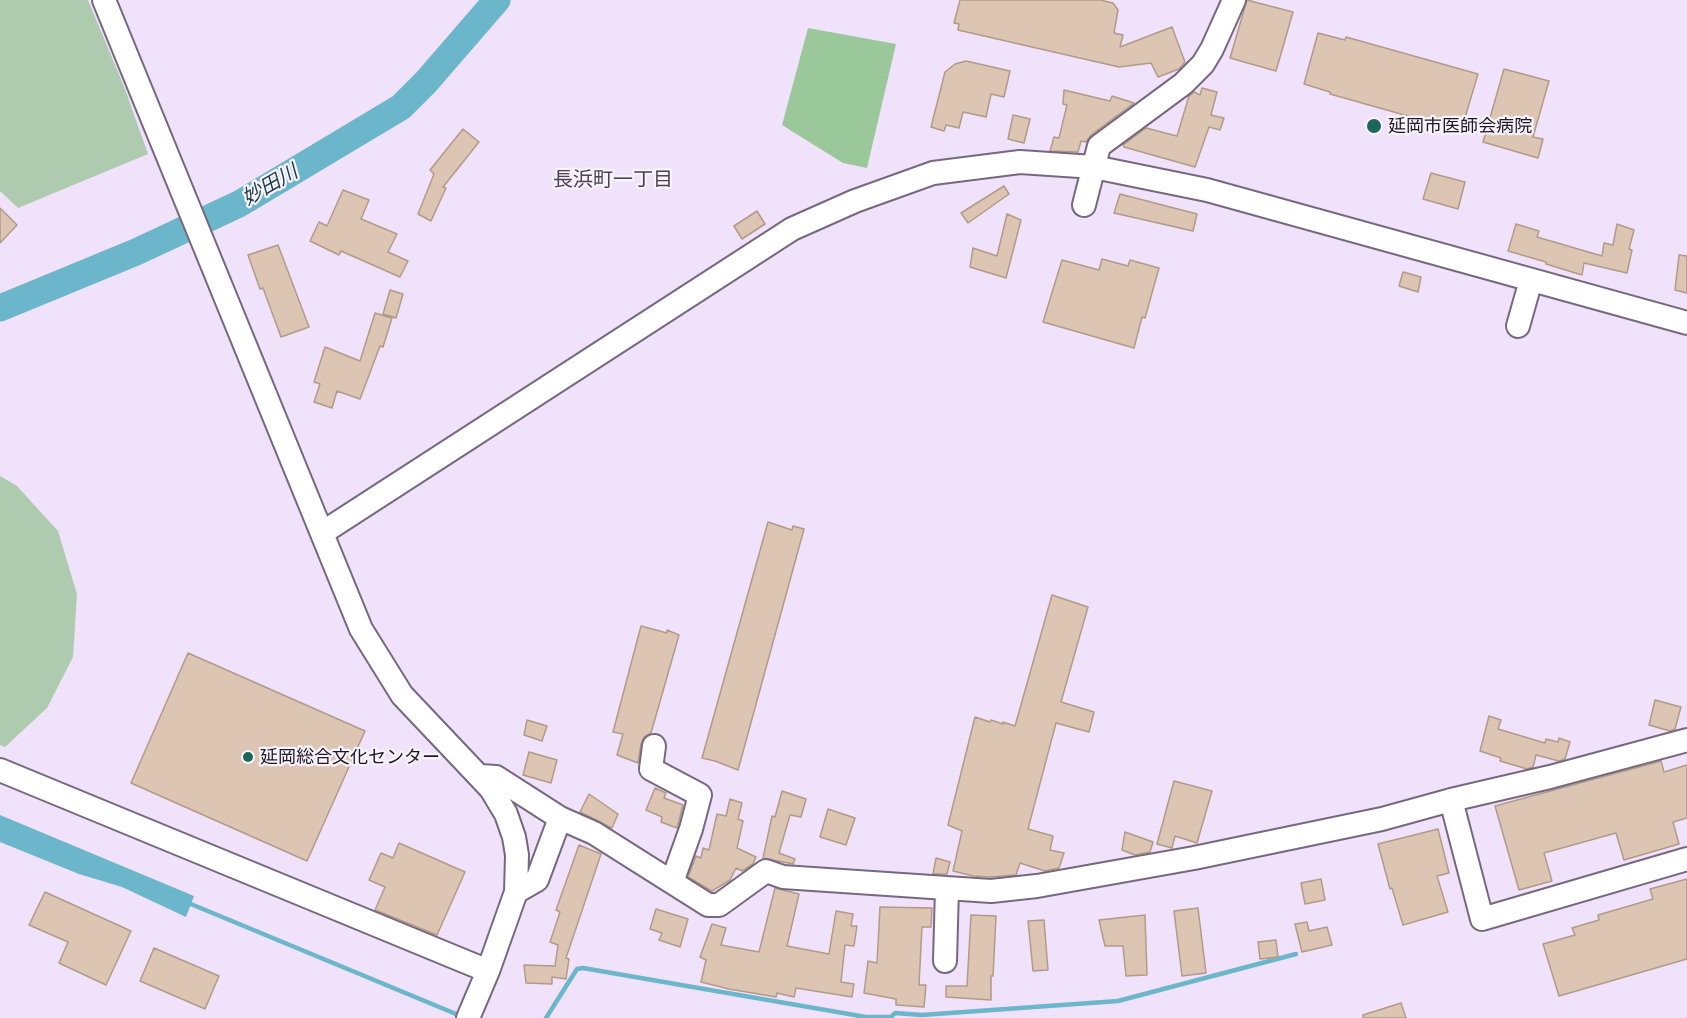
<!DOCTYPE html>
<html>
<head>
<meta charset="utf-8">
<style>
  body { margin:0 }
  canvas { display:block; background:#f1e2fb }
</style>
</head>
<body>
<canvas width="1687" height="1018"></canvas>
<script>
const g = document.querySelector('canvas').getContext('2d');
g.lineJoin = 'round';
function fillPath(path, color) { g.fillStyle = color; g.fill(path, 'evenodd'); }
function stroke(path, color, width, dash) { g.strokeStyle = color; g.lineWidth = width; g.lineCap = dash ? 'butt' : 'round'; g.setLineDash(dash || []); g.stroke(path); }
function label(font, color, halo, rows, align = 'center') {
  g.font = font + ' "Golos Text","Noto Sans JP",sans-serif'; g.lineWidth = 4.5; g.setLineDash([]); g.textBaseline = 'middle'; g.strokeStyle = halo; g.fillStyle = color; for (const [text, x, y, turn = 0] of rows) {
    g.save(); g.translate(x, y); g.rotate((+turn || 0) * Math.PI / 180); g.textAlign = isNaN(turn) ? turn : align; if (halo) g.strokeText(text, 0, 0); g.fillText(text, 0, 0); g.restore();
  }
}
fillPath(new Path2D(`
  M0 0H88L125 89 148 154 18 208 0 191Z
  M0 476 17 486 58 531 77 594 73 657 47 708 5 747 0 745Z`), '#afcbaf');
fillPath(new Path2D(`
  M808 28 896 44 867 168 843 163 782 125Z`), '#9bc89a');
fillPath(new Path2D(`
  M0 815 194 896 186 917 122 887 79 874 0 842Z`), '#6cb6cc');
stroke(new Path2D(`
  M186 902 461 1016
  M546 1018 577 969 583 968 866 1017H891L895 1013 922 1015 1118 1001 1296 954`), '#6cb6cc', 4.5);
stroke(new Path2D(`
  M0 308 136 252 239 204 401 107 426 82 497 0`), '#6cb6cc', 27);
const building = new Path2D(`
  M960 0H1100L1113 3 1118 10 1114 33 1123 35 1120 47 1172 27 1185 62 1179 69 1158 77 1151 63 1119 67 958 30 959 24 954 23Z
  M1247 0 1293 12 1276 71 1230 58Z
  M1318 33 1345 40 1346 37 1478 74 1461 131 1330 94V92L1304 84Z
  M966 61 1010 71 1004 97 991 94 986 117 963 112 959 128 946 125 944 131 931 127 945 72 955 64Z
  M1504 69 1549 81 1533 137 1543 139 1538 158 1483 142Z
  M1202 88 1217 92 1211 115 1224 118 1220 130 1209 127 1195 167 1124 147 1123 145 1146 128 1177 136 1189 96 1194 92 1200 95Z
  M1064 90 1110 101 1112 96 1134 103 1091 135 1086 142 1081 141 1078 152 1050 151 1054 137 1059 138 1067 105 1063 104Z
  M1013 115 1030 119 1024 143 1008 139Z
  M463 129 479 142 443 187 446 188 431 221 418 214 434 174 430 170Z
  M1431 173 1465 182 1458 209 1423 199Z
  M1004 186 1009 194 968 223 961 213Z
  M343 190 369 200 361 219 397 234 388 252 408 261 400 277 341 251 339 255 310 241 319 222 327 226Z
  M1120 194 1197 214 1193 231 1114 213Z
  M0 208 17 225 0 243Z
  M757 211 765 224 742 239 734 226Z
  M1007 214 1021 220 1006 278 970 267 973 248 997 256Z
  M1516 224 1539 231 1537 237 1602 256 1604 243 1613 245 1617 224 1634 230 1629 249 1632 250 1627 273 1584 263 1582 275 1546 264V262L1508 251Z
  M278 245 309 327 281 337 263 288 260 289 248 255Z
  M1679 255 1687 256V293L1675 290Z
  M1102 259 1128 266 1130 260 1159 268 1145 318 1142 317 1134 348 1043 322 1062 260 1099 270Z
  M1403 272 1421 277 1418 292 1399 286Z
  M390 290 403 294 396 318 383 314Z
  M375 313 392 318 383 347 380 346 360 399 337 391 332 408 314 402 320 384 314 382 325 347 360 361Z
  M768 522 792 530 793 526 804 529 738 770 715 761 702 758Z
  M1052 595 1088 607 1061 702 1094 712 1089 732 1056 723 1028 829 1053 836 1050 850 1064 853 1059 868 1045 871 1020 863 1016 875 991 877 973 876 953 871 962 831 948 825 975 717 990 722 991 720 1003 724V722L1015 726Z
  M641 626 667 633V630L679 635 651 733 644 737 641 744 638 763 617 755 623 734 613 732Z
  M188 653 365 731 307 861 131 783Z
  M1655 700 1681 707 1675 729 1670 731 1649 725Z
  M1489 716 1501 720 1498 729 1545 743 1546 739 1558 742 1559 738 1570 742 1565 759 1559 761 1536 755 1533 767 1527 769 1500 761 1501 758 1480 751Z
  M527 720 547 726 542 741 524 735Z
  M529 752 557 760 551 783 523 775Z
  M1661 761 1664 772 1687 765V818L1673 822 1679 844 1624 860 1616 833 1544 853 1552 881 1519 890 1495 806Z
  M1174 781 1212 791 1197 843 1175 836 1172 848 1157 844Z
  M655 788 666 793 664 798 683 805 677 828 661 822 662 817 646 810Z
  M782 791 806 799 801 817 790 815 779 853 795 859 793 864 763 858 772 816 775 817Z
  M589 794 618 814 612 828 580 812Z
  M730 799 742 803 738 819 743 821 737 848 756 857 753 864 742 871 736 868 730 880 712 891 688 877 696 856 701 858 703 848 709 850 717 814 726 816Z
  M828 809 855 818 846 845 820 837Z
  M1438 829 1449 873 1437 876 1448 912 1403 925 1392 888 1390 889 1378 844Z
  M1125 832 1153 842 1150 852 1135 855 1122 850Z
  M399 843 465 872 437 935 375 910 385 887 369 880 381 853 393 858Z
  M579 845 601 854 566 958 569 959 566 979 552 977V984L526 983 524 965 555 966 558 945 550 942 560 912 556 910Z
  M936 858 950 862 947 874H933Z
  M1321 879 1325 900 1305 904 1301 883Z
  M1687 879V959L1559 996 1543 944 1575 935 1572 928 1599 920 1598 915 1653 899 1650 889Z
  M775 888 799 894 787 946 829 954 836 911 853 914 851 926H857L854 946 845 945 841 982 854 984 852 997 796 988 794 997 777 993 776 997 729 989 701 982 706 960 700 957 712 924 726 928 721 945 759 952Z
  M45 892 131 931 106 985 59 963 68 942 29 925Z
  M880 907 932 908 931 927H922L919 985H926L924 1007 896 1005V999L864 993 868 961 877 963Z
  M1198 908 1206 973 1182 976 1174 911Z
  M656 909 688 919 680 947 659 940 662 933 650 929Z
  M971 915 996 916 993 976H991V1000L946 997V986H967Z
  M1145 915 1147 975 1126 976 1123 946H1105L1099 920Z
  M1044 920 1048 970 1033 971 1028 921Z
  M1307 922 1309 931 1327 927 1332 945 1302 952 1295 924Z
  M1276 940 1278 957 1260 959 1258 942Z
  M154 948 219 976 205 1009 140 981Z
  M1401 1003 1406 1018H1363V1015Z`);
fillPath(building, '#dcc5b3');
stroke(building, '#b09b88', 1.5);
const minor = new Path2D(`
  M104 0 361 629 402 695 491 789 506 814 514 837 517 855 516 892 488 971 468 1018
  M1084 205 1099 146 1183 84 1203 64 1212 49 1234 0
  M1518 326 1531 280
  M322 533 792 229 855 201 933 173 1020 162 1094 167 1207 190 1687 323
  M654 746 651 769 700 795 691 829 672 882
  M0 770 488 971
  M480 776 496 777 560 818 594 833 708 905H719L766 871 783 877 991 891 1037 886 1194 858 1382 819 1451 800 1550 777 1687 740
  M1451 800 1482 919 1687 859
  M516 892 537 880 560 818
  M945 961 947 888`);
stroke(minor, '#76697f', 26);
stroke(minor, '#fff', 22);
for (const [x, y, r, color] of [
  [1374,126,8,"#1c665c"],
  [248,757,6,"#1c665c"]
]) { const dot = new Path2D(); dot.arc(x, y, r, 0, 2 * Math.PI); g.fillStyle = color; g.fill(dot); stroke(dot, '#f9f3fd', 2); }
label('18px', '#1d1821', '#f9f3fd', [
  ["延岡市医師会病院",1388,126],
  ["延岡総合文化センター",260,757]
], 'left');
label('20px', '#4d4155', '#f9f3fd', [
  ["長浜町一丁目",613,180]
]);
label('italic 20px', '#193c46', '#f9f3fd', [
  ["妙田川",270,185,-30]
]);
</script>
</body>
</html>
